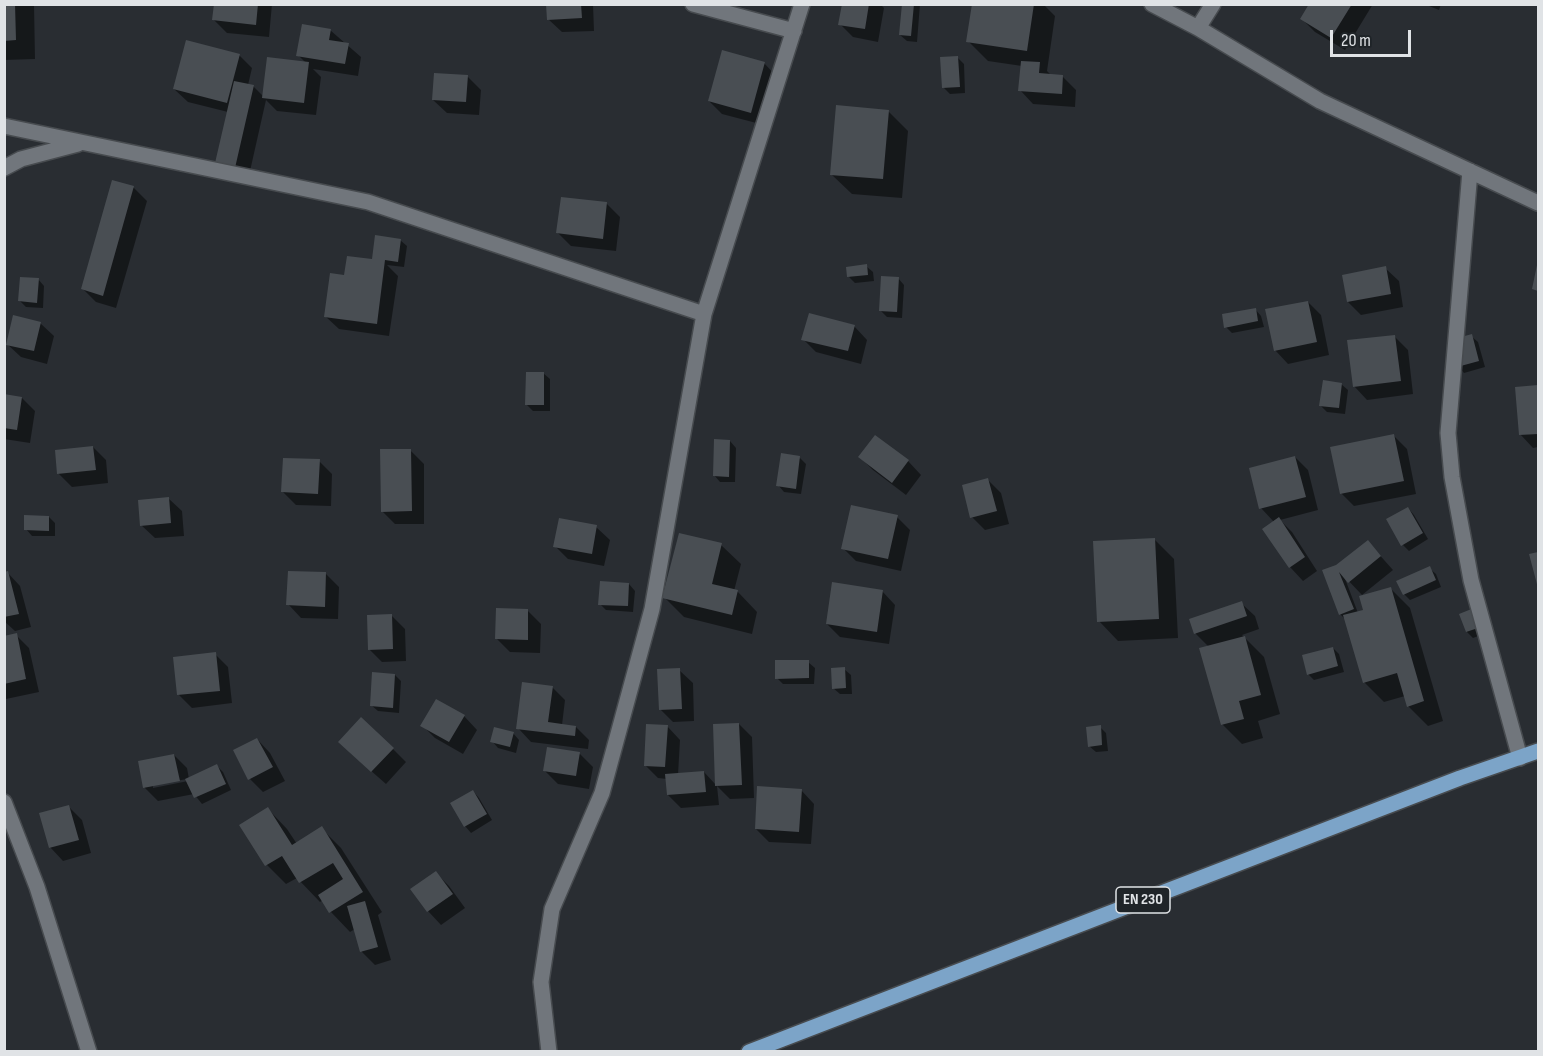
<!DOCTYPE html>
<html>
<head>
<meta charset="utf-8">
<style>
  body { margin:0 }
  #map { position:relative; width:1543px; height:1056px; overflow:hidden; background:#292d32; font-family:"Sofia Sans Condensed",sans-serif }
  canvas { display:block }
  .frame { position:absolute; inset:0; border:6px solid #e0e3e6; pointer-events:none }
  .scale { position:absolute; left:1330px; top:30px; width:81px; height:27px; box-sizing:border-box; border:3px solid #e0e3e6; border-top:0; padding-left:8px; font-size:18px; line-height:21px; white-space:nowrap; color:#e0e3e6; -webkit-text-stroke:4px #1f2428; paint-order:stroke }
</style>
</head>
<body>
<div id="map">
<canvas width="1543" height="1056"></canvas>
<div class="frame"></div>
<div class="scale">20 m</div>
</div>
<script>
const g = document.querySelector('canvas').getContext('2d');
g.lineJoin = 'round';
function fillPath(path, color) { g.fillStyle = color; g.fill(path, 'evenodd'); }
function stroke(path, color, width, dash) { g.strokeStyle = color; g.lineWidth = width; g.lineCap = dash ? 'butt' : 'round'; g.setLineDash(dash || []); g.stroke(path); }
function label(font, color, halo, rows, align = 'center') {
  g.font = font + ' "Sofia Sans Condensed",sans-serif'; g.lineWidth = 6; g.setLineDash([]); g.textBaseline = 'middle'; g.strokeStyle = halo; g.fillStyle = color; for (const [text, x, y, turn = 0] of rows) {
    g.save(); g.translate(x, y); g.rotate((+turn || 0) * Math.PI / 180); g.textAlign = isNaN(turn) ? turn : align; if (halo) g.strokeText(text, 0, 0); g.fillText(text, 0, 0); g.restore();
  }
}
fillPath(new Path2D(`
  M4 4H34L35 59 4 60Z
  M216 4H272L269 37 227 33 214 20Z
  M548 4H593L594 31 562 32 548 19Z
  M843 4H880L884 8 878 42 853 37 840 24Z
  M903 4H920L917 42 907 41 900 35Z
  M974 4H1043L1055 16 1047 71 1052 76 1063 77 1076 90 1075 107 1033 104 1020 90 1022 66 988 61 968 41Z
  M1311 4H1373L1345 50 1315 32 1302 19Z
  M1424 4H1441L1439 10Z
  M330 30 361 57 358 76 313 69 321 77 316 115 277 111 266 100 248 180 229 176 228 112 188 102 174 89 239 55 252 68 248 85 253 86 264 97 306 63 298 55Z
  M957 57 964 64 965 93 950 94 944 88Z
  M764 63 777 77 764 125 722 114 709 101Z
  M468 77 481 90 479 115 447 113 433 100Z
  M888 111 908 131 902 198 852 194 832 175Z
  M113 182 134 188 147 201 116 308 96 302 83 289Z
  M607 204 620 217 616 251 571 246 558 233Z
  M400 240 407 246 404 267 387 265 398 276 389 336 339 329 325 316 346 277 378 261Z
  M866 266 873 272 874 281 855 283 849 277Z
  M1385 268 1399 281 1403 307 1361 315 1348 302Z
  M898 278 904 285 902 318 887 317 881 311Z
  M38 279 44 286 43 308 26 307 20 301Z
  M1308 302 1321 315 1329 355 1288 364 1275 350Z
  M1255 309 1261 316 1264 327 1232 333 1226 327Z
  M40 323 54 336 47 364 21 357 7 344Z
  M854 326 867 340 861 364 816 352 803 339Z
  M1394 336 1408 350 1413 394 1367 400 1354 386Z
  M1471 336 1478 342 1485 367 1464 373 1458 366Z
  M543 373 550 379V411H533L527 405Z
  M1341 384 1348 390 1345 414 1327 412 1321 406Z
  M1538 386V447L1533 448 1520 434 1517 388Z
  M4 396 22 398 35 411 30 443 4 439Z
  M1394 436 1407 449 1416 494 1354 506 1341 493Z
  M875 437 908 461 921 475 906 495 873 470 860 457Z
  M730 441 736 448 735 482H720L714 475Z
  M93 447 106 460 108 483 72 487 58 473Z
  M410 450 424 464V524H395L382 511Z
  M1295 457 1308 470 1318 510 1280 520 1292 532 1317 571 1303 581 1290 567 1274 522 1261 508Z
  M800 458 806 464 801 494 784 492 778 485Z
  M319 461 332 474 331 506 296 505 283 492Z
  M988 480 1001 493 1009 524 985 530 972 517Z
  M168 498 182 511 184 536 155 538 141 525Z
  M1408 508 1414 515 1428 539 1409 551 1403 545Z
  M49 517 55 523V536H32L26 529Z
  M897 517 910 530 901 571 856 561 843 548Z
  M596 527 610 540 604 566 568 559 555 546Z
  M1155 540 1174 559 1178 638 1118 641 1099 621Z
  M1368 542 1393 570 1362 595 1344 576 1358 613 1365 611 1390 588 1410 608 1443 721 1428 726 1408 706 1405 696 1384 702 1364 682 1346 620 1340 614 1334 568Z
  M721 545 741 564 734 591 738 592 757 612 752 634 684 617 664 597Z
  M1429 568 1436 574 1441 587 1410 600 1404 594Z
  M7 572 20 586 31 627 15 631 4 621V573Z
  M326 574 339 587 338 619 301 618 288 604Z
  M629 584 635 591 633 612 606 610 600 604Z
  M882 591 895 605 889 644 840 637 827 624Z
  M1241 603 1255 616 1259 629 1242 635 1264 657 1280 714 1258 721 1263 738 1242 744 1222 724 1209 647 1196 634 1191 620Z
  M527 610 541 624 540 653 510 652 497 639Z
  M1461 615 1486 633 1473 638 1467 632Z
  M392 616 405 629 406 661 382 662 369 649Z
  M16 635 29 648 39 692 6 699 4 697V638Z
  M1333 648 1339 654 1344 672 1314 680 1308 674Z
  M215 654 228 667 232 703 192 708 179 695Z
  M808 662 815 668 814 684H783L777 678Z
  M844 669 851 675 852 694H840L833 688Z
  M679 670 693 683 694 721 673 722 660 709Z
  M395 675 401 681 399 713 378 711 371 705Z
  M552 687 565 700 562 725 576 727 589 740 588 749 531 742 518 728Z
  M464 716 477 730 463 754 435 738 422 725Z
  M739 724 752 737 754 798 730 799 717 786 719 805 681 808 668 795 667 779 658 778 645 765 667 726 680 740 678 775 704 772 716 785Z
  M1100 727 1106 733 1108 751 1096 752 1089 746Z
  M513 733 519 740 516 753 498 748 492 741Z
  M257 739 270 753 285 781 263 792 250 779 235 751Z
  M393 749 406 762 386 784 353 755Z
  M580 754 593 767 589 789 558 784 545 771Z
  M174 755 187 768 189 779 217 766 223 772 231 790 202 804 194 794 158 801 145 788 140 762ZM187 779 188 781 153 788V785Z
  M801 790 814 804 811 844 769 842 756 829Z
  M473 791 479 798 492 820 471 833 465 826Z
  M69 807 82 820 91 853 63 861 50 847Z
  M268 809 287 829 297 844 321 828 341 848 382 912 378 915 391 960 375 965 362 952 355 929 350 932 331 912 323 900 320 902 297 878 286 884 267 865Z
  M436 873 449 886 465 908 441 925 428 911Z`), '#0007');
fillPath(new Path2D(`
  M4 4H15L16 40 4 41Z
  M214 4H258L256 25 212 20Z
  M546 4H581L582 18 547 20Z
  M842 4H869L865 29 838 25Z
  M902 4H914L911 36 899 35Z
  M972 4H1034L1027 51 966 42Z
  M1309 4H1352L1331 38 1300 19Z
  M302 24 331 29 329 40 349 43 345 64 296 56Z
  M186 40 240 54 227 103 173 89Z
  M722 50 765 62 751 113 708 101Z
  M958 56 960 87 942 88 940 57Z
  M267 57 309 62 304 103 262 98Z
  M1021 61 1040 62 1039 73 1063 75 1062 94 1018 91Z
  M434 73 468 75 466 102 432 100Z
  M234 81 254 85 235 168 215 163Z
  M836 105 889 110 883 179 830 175Z
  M112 180 134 186 103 296 81 289Z
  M561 197 607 202 603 239 556 233Z
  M375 235 401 239 398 262 385 260 377 324 324 317 330 273 344 275 347 256 372 259Z
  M867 264 868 275 847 277 846 267Z
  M1537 265H1538V291L1532 289Z
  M1386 266 1391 294 1347 302 1342 275Z
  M881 276 899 277 897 312 879 311Z
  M20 277 39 278 37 303 18 301Z
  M1308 301 1317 342 1274 351 1265 309Z
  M1256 308 1258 321 1224 328 1222 314Z
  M809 313 855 325 848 351 801 340Z
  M13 315 41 322 34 351 6 345Z
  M1472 334 1479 361 1457 367 1450 340Z
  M1395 335 1401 381 1353 387 1347 340Z
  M526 372H544V405H525Z
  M1323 380 1342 383 1339 408 1319 406Z
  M1538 385V434L1519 435 1515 387Z
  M4 394 22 397 17 430 4 428Z
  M1394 434 1404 481 1340 494 1330 447Z
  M875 435 909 460 892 483 858 457Z
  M714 439 730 440 729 477 713 476Z
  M93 446 96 470 57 474 55 450Z
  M380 449H411L412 511 381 512Z
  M781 453 800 456 796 489 776 486Z
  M1295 456 1306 497 1259 509 1249 468Z
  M283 458 320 459 318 494 281 492Z
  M988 478 997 511 970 518 962 485Z
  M169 497 171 523 140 526 138 500Z
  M851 505 898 515 888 559 841 549Z
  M1408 507 1423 533 1401 546 1386 519Z
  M24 515 49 516V531L24 530Z
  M1279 517 1305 557 1289 568 1262 529Z
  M559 518 597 525 592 554 553 547Z
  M679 533 722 543 712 584 738 590 732 615 662 598Z
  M1155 538 1159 619 1097 622 1093 541Z
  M1368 540 1381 556 1348 583 1339 572 1354 609 1339 615 1322 570 1336 565Z
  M1538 552V588L1529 554Z
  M1430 566 1436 580 1403 595 1396 581Z
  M8 571 19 614 4 617V572Z
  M288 571 326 572 325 607 286 605Z
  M600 581 629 583 628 606 598 605Z
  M832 582 883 590 877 632 826 624Z
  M1391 587 1424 701 1407 707 1397 673 1363 683 1343 615 1363 610 1359 596Z
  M1242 601 1247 616 1194 634 1189 619Z
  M496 608 528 609V640L495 639Z
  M1474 608 1481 627 1466 632 1459 614Z
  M392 614 393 649 368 650 367 615Z
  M17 633 26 679 4 684V636Z
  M1245 636 1261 695 1239 701 1244 719 1221 725 1199 648Z
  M1333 647 1338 666 1307 675 1302 655Z
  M216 652 220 691 177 695 173 657Z
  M775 660H809V678L775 679Z
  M845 667 846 688 832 689 831 668Z
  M680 668 682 709 659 710 657 669Z
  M372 672 395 674 393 708 370 706Z
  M522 682 553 686 548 722 576 726 575 736 516 729Z
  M436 699 465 715 449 742 420 726Z
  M361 717 394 748 371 772 338 742Z
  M739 723 742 785 715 786 713 724Z
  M646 724 668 725 665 767 644 766Z
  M1101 725 1102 745 1088 747 1086 727Z
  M494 727 514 732 510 747 490 742Z
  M257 738 273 767 248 780 233 750Z
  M547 747 580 752 576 776 543 771Z
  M174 754 180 781 143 788 138 761Z
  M217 764 226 784 194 798 185 779Z
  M704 771 706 792 667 795 665 774Z
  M757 786 802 789 799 832 755 829Z
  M473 790 487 814 464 827 450 803Z
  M69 805 79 840 49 848 39 813Z
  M268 807 292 845 322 826 363 892 329 913 318 895 343 879 333 863 299 883 282 856 265 866 239 825Z
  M436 871 453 894 427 912 410 889Z
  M365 901 378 947 360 952 347 906Z`), '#494e53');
const street = new Path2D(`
  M693 4 794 31
  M1152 4 1198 28 1320 101 1538 203
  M1198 28 1213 4
  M4 126 368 202 704 314
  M4 168 21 159 78 144
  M1470 171 1448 433 1452 477 1471 580 1520 758
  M4 802 37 887 89 1052
  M549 1052 541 982 552 909 602 793 652 609 704 314 802 4`);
const primary = new Path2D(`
  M749 1052 1460 778 1538 751`);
stroke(street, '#474b4f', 18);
stroke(primary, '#474b4f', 18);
stroke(street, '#71767c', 15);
stroke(primary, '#7ca4c8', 15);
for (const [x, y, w] of [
  [1143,900,54]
]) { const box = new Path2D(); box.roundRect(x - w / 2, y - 13, w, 26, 4.5); g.fillStyle = '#1f2428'; g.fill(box); stroke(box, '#e0e3e6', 1.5); }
label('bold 16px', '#e0e3e6', null, [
  ["EN 230",1143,900]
]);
</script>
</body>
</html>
